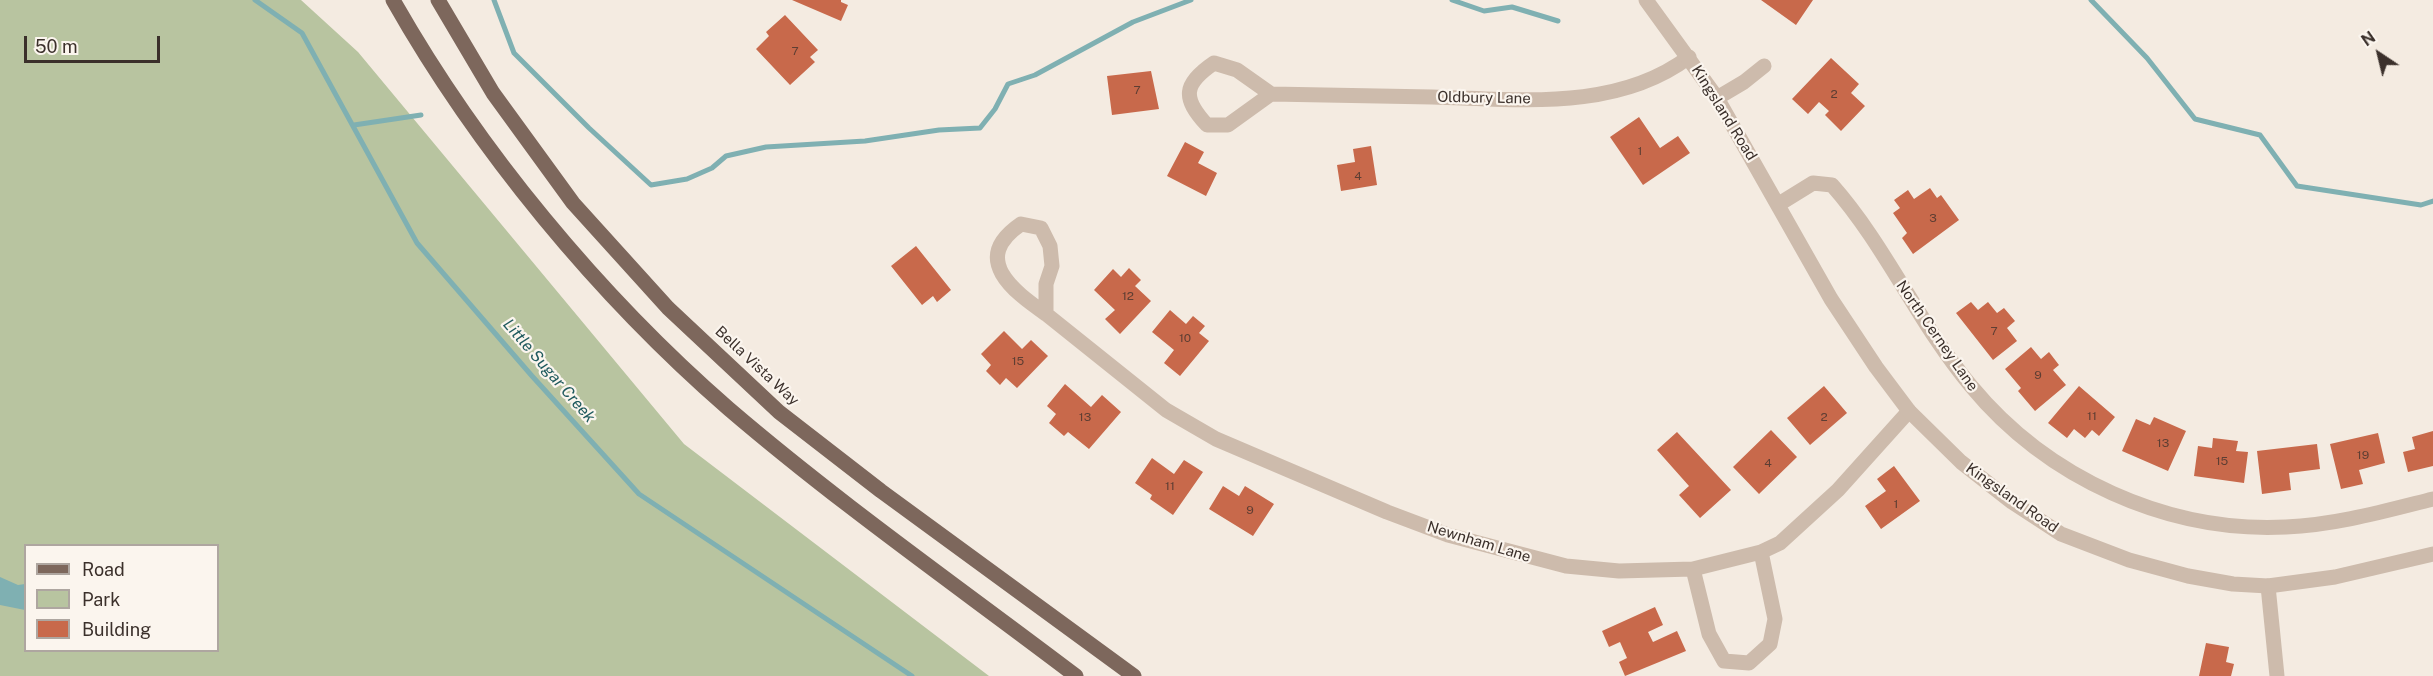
<!DOCTYPE html>
<html>
<head>
<meta charset="utf-8">
<style>
  body { margin:0 }
  #map { position:relative; width:2433px; height:676px; overflow:hidden; background:#f4ebe1; font-family:"Public Sans",sans-serif }
  canvas { display:block }
  .legend { position:absolute; left:24px; top:544px; width:195px; height:108px; box-sizing:border-box; background:#fbf5ee; border:2px solid #aea6a0; margin:0; padding:8px 10px; list-style:none; font-size:18px; color:#3b302b }
  .legend li { display:flex; align-items:center; gap:12px; height:30px }
  .legend b { width:30px; border:2px solid #aea6a0 }
  .north { position:absolute; left:2349px; top:24px; width:60px; height:60px; -webkit-text-stroke:4px #fbf5ee; paint-order:stroke; rotate:325deg; font-size:16px; font-weight:700; line-height:24px; text-align:center; color:#3b302b }
  .north::after { content:''; display:block; margin:auto; width:21px; height:27px; background:#3b302b; clip-path:polygon(50% 0,100% 100%,50% 72%,0 100%) }
  .scale { position:absolute; left:24px; top:36px; width:136px; height:27px; box-sizing:border-box; border:3px solid #3b302b; border-top:0; padding-left:8px; font-size:18px; line-height:21px; white-space:nowrap; color:#3b302b; -webkit-text-stroke:4px #fbf5ee; paint-order:stroke }
</style>
</head>
<body>
<div id="map">
<canvas width="2433" height="676"></canvas>
<ul class="legend">
<li><b style="height:8px;background:#7d675c"></b>Road</li>
<li><b style="height:16px;background:#b8c4a0"></b>Park</li>
<li><b style="height:16px;background:#c8694b"></b>Building</li>
</ul>
<div class="north">N</div>
<div class="scale">50 m</div>
</div>
<script>
const g = document.querySelector('canvas').getContext('2d');
g.lineJoin = 'round';
function fillPath(path, color) { g.fillStyle = color; g.fill(path, 'evenodd'); }
function stroke(path, color, width, dash) { g.strokeStyle = color; g.lineWidth = width; g.lineCap = dash ? 'butt' : 'round'; g.setLineDash(dash || []); g.stroke(path); }
function label(font, color, halo, rows, align = 'center') {
  g.font = font + ' "Public Sans",sans-serif'; g.lineWidth = 4.5; g.setLineDash([]); g.textBaseline = 'middle'; g.strokeStyle = halo; g.fillStyle = color; for (const [text, x, y, turn = 0] of rows) {
    g.save(); g.translate(x, y); g.rotate((+turn || 0) * Math.PI / 180); g.textAlign = isNaN(turn) ? turn : align; if (halo) g.strokeText(text, 0, 0); g.fillText(text, 0, 0); g.restore();
  }
}
fillPath(new Path2D(`
  M0 0H301L358 52 684 444 989 676H0ZM26 546H218V650H26Z`), '#b8c4a0');
fillPath(new Path2D(`
  M0 577 18 585 25 584V610L0 605Z`), '#7fb0b2');
stroke(new Path2D(`
  M255 0 302 33 417 243 532 376 639 494 912 676
  M494 0 514 53 589 128 651 185 687 179 712 168 726 156 766 147 865 141 939 130 980 128 995 109 1008 84 1035 75 1133 22 1191 0
  M1452 0 1484 11 1512 7 1558 21
  M2091 0 2147 58 2195 119 2260 135 2297 186 2421 205 2433 201
  M354 125 421 115`), '#7fb0b2', 5);
fillPath(new Path2D(`
  M792 0H841V2L848 5 841 21Z
  M1761 0H1813L1796 25Z
  M785 15 818 50 810 57 815 62 790 85 756 49 769 36 766 32Z
  M1831 58 1859 84 1851 93 1865 106 1841 131 1825 115 1829 111 1819 102 1808 114 1792 99Z
  M1151 71 1159 109 1112 115 1107 76Z
  M1639 117 1660 148 1678 136 1690 153 1643 185 1610 137Z
  M1185 142 1204 152 1198 163 1217 173 1206 196 1167 176Z
  M1371 146 1377 185 1341 191 1337 165 1355 162 1353 149Z
  M1930 188 1937 198 1941 195 1959 220 1913 254 1902 238 1907 233 1893 213 1900 208 1894 200 1908 190 1914 199Z
  M916 246 951 290 937 302 933 296 922 305 891 266Z
  M1129 268 1141 280 1135 286 1151 301 1120 334 1105 319 1115 310 1094 290 1113 269 1121 277Z
  M1971 302 1978 310 1988 302 1997 313 2004 308 2015 321 2007 328 2017 341 1993 360 1956 313Z
  M1170 310 1186 324 1193 316 1205 326 1199 333 1209 341 1180 376 1164 363 1174 350 1152 332Z
  M1004 331 1022 349 1031 340 1048 356 1017 388 1006 378 1000 385 986 371 991 365 981 354Z
  M2031 347 2041 359 2049 352 2059 365 2053 370 2066 385 2035 411 2018 391 2021 388 2005 369Z
  M1065 384 1091 407 1102 395 1121 412 1089 449 1068 432 1064 436 1049 423 1056 414 1047 406Z
  M1824 386 1847 413 1810 445 1787 418Z
  M2079 386 2115 417 2099 436 2092 430 2085 438 2074 429 2067 438 2048 423Z
  M2154 417 2186 431 2168 471 2122 451 2136 419 2150 425Z
  M1771 430 1797 457 1759 494 1733 467Z
  M2433 431V466L2408 472 2403 452 2415 449 2412 437Z
  M1677 432 1731 490 1700 518 1679 495 1689 486 1657 450Z
  M2378 433 2385 463 2359 470 2363 484 2341 489 2330 444Z
  M2213 438 2238 441 2236 451 2248 452 2244 483 2194 476 2198 446 2212 448Z
  M2317 444 2320 469 2289 473 2291 490 2262 494 2257 451Z
  M1152 458 1174 474 1184 460 1203 472 1173 515 1150 499 1152 495 1135 483Z
  M1894 466 1920 501 1881 529 1865 506 1886 491 1877 479Z
  M1223 486 1239 496 1245 486 1274 504 1253 536 1209 509Z
  M1655 607 1663 625 1648 632 1653 642 1677 631 1686 651 1625 676 1619 662 1627 658 1620 642 1609 647 1602 631Z
  M2206 643 2229 647 2226 662 2234 664 2231 676H2199Z`), '#c8694b');
stroke(new Path2D(`
  M1271 94 1228 125H1207C1182 98 1183 84 1214 63L1237 70 1271 94C1324 95 1378 96 1432 97 1518 99 1616 112 1689 57
  M1717 98 1744 82 1764 66
  M1779 204 1813 183 1832 185C1886 246 1918 323 1971 386 2047 478 2167 533 2286 527 2336 525 2385 511 2433 499
  M1046 314C1013 291 970 259 1021 224L1041 228 1050 246 1052 266 1046 284V314L1166 410 1216 439 1387 512 1448 535 1566 566 1619 571 1693 569 1761 552 1780 543 1838 490 1909 411
  M1693 569 1709 634 1724 661 1749 663 1770 644 1775 619 1761 552
  M2268 586 2277 676`), '#cdbbac', 15);
stroke(new Path2D(`
  M1646 0 1717 98 1831 299 1876 367 1909 411 1961 462 2012 502 2061 534 2129 560 2188 576 2233 584 2268 586 2335 577 2433 554`), '#cdbbac', 15);
stroke(new Path2D(`
  M393 0C478 150 599 296 729 409 840 504 960 588 1076 676
  M438 0 493 93 573 203 668 308 779 412 881 491 1134 676`), '#7d675c', 15);
label('12px', '#5e3e33', null, [
  ["7",795,51],
  ["7",1137,90],
  ["2",1834,94],
  ["1",1640,151],
  ["4",1358,176],
  ["3",1933,218],
  ["12",1128,296],
  ["7",1994,331],
  ["10",1185,338],
  ["15",1018,361],
  ["9",2038,375],
  ["11",2092,416],
  ["13",1085,417],
  ["2",1824,417],
  ["13",2163,443],
  ["19",2363,455],
  ["15",2222,461],
  ["4",1768,463],
  ["11",1170,486],
  ["1",1896,504],
  ["9",1250,510]
]);
label('15px', '#3b302b', '#fbf5ee', [
  ["Oldbury Lane",1484,98,1],
  ["Kingsland Road",1724,113,58],
  ["North Cerney Lane",1937,336,55],
  ["Bella Vista Way",757,366,43],
  ["Kingsland Road",2012,498,35],
  ["Newnham Lane",1479,542,17]
]);
label('italic 16px', '#1f5a5e', '#fbf5ee', [
  ["Little Sugar Creek",549,371,49]
]);
</script>
</body>
</html>
